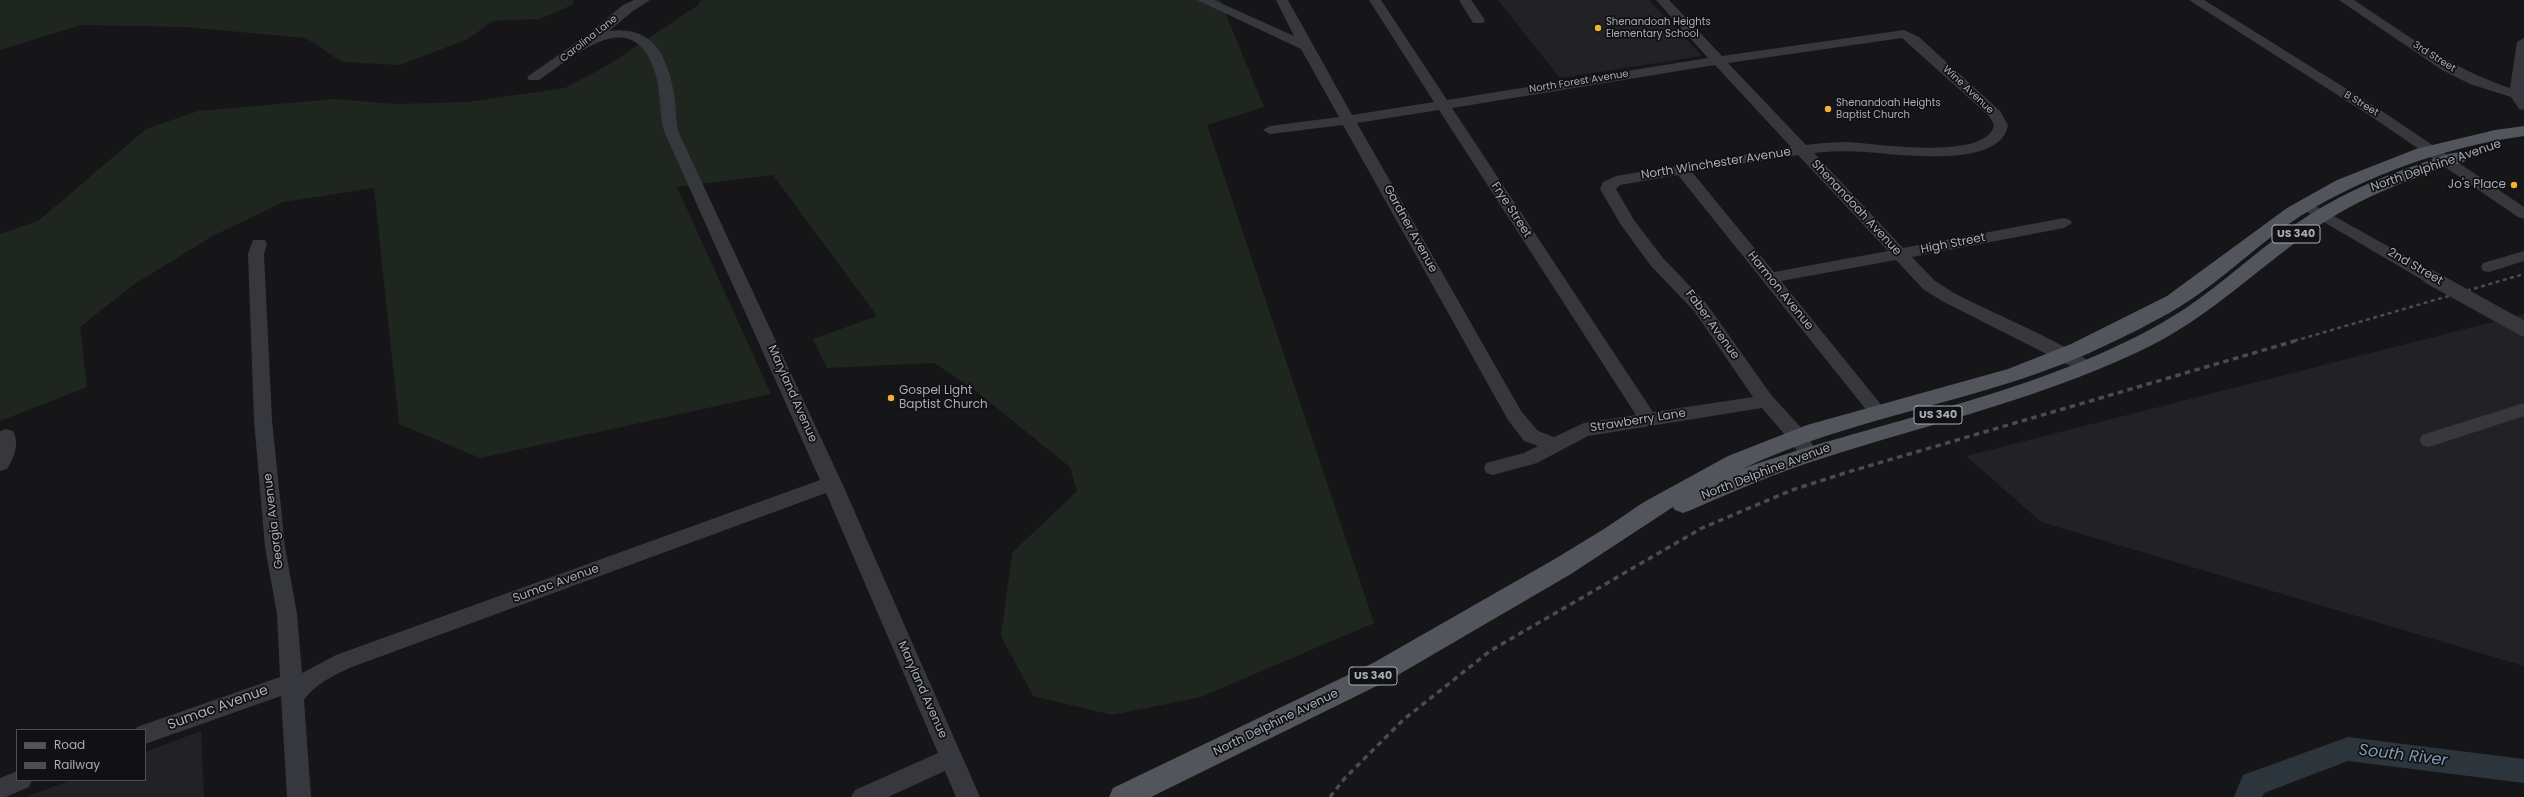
<!DOCTYPE html>
<html>
<head>
<meta charset="utf-8">
<style>
  body { margin:0 }
  #map { position:relative; width:2524px; height:797px; overflow:hidden; background:#161618; font-family:Poppins,sans-serif }
  canvas { display:block }
  .legend { position:absolute; left:16px; top:729px; width:130px; height:52px; box-sizing:border-box; background:#111113; border:1px solid #4d4f55; margin:0; padding:5px 7px; list-style:none; font-size:12px; color:#a8adb8 }
  .legend li { display:flex; align-items:center; gap:8px; height:20px }
  .legend b { width:20px; border:1px solid #4d4f55 }
</style>
</head>
<body>
<div id="map">
<canvas width="2524" height="797"></canvas>
<ul class="legend">
<li><b style="height:5px;background:#53555c"></b>Road</li>
<li><b style="height:5px;background:#4a4c52"></b>Railway</li>
</ul>
</div>
<script>
const g = document.querySelector('canvas').getContext('2d');
g.lineJoin = 'round';
function fillPath(path, color) { g.fillStyle = color; g.fill(path, 'evenodd'); }
function stroke(path, color, width, dash) { g.strokeStyle = color; g.lineWidth = width; g.lineCap = dash ? 'butt' : 'round'; g.setLineDash(dash || []); g.stroke(path); }
function label(font, color, halo, rows, align = 'center') {
  g.font = font + ' Poppins,sans-serif'; g.lineWidth = 3.5; g.setLineDash([]); g.textBaseline = 'middle'; g.strokeStyle = halo; g.fillStyle = color; for (const [text, x, y, turn = 0] of rows) {
    g.save(); g.translate(x, y); g.rotate((+turn || 0) * Math.PI / 180); g.textAlign = isNaN(turn) ? turn : align; if (halo) g.strokeText(text, 0, 0); g.fillText(text, 0, 0); g.restore();
  }
}
fillPath(new Path2D(`
  M1498 0H1649L1702 56 1560 78Z
  M2524 314V666L2041 522 1966 456Z
  M201 731 204 797H26L71 780H145V752Z`), '#222225');
fillPath(new Path2D(`
  M0 0H572L574 4 540 19 493 21 468 39 400 65 342 62 306 38 185 27 81 25 0 50Z
  M701 0H1220L1264 107 1207 125 1374 623 1201 697 1112 715 1033 696 1001 636 1012 553 1077 491 1070 467 972 388 934 363 827 368 813 339 877 316 773 175 677 187 771 394 480 458 399 424 374 188 283 202 211 237 133 285 80 327 87 387 0 421V234L38 221 146 129 198 111 335 99 395 104 467 102 565 88 610 64 698 5Z`), '#1e261f');
fillPath(new Path2D(`
  M2348 737 2524 759V783L2348 761 2264 793 2262 797H2234L2243 775Z`), '#2c353c');
fillPath(new Path2D(`
  M634 0H650L633 11 609 31C656 25 669 60 675 100 676 111 676 121 678 131L842 483 980 797H956L945 771 888 797H851L855 790 938 753 826 493 352 667C333 676 316 683 304 700L311 797H287L281 696 145 744V730H136L137 727 280 677 277 614 265 547 254 420 248 254 253 240H265L267 244 264 254 272 420 285 547 297 614 302 673 336 655 820 480 664 131C659 113 661 94 656 76 635 1 577 54 539 80H529L527 77 587 35 623 5Z
  M1197 0H1214L1294 36 1276 0H1288L1352 115 1434 102 1369 0H1381L1447 100 1708 58 1656 0H1669L1722 56 1904 30 1919 37 2000 111 2008 125C2001 170 1897 154 1866 152 1848 151 1831 151 1814 153L1903 248 2064 218 2070 220 2072 223 2064 228 1912 257 1935 281 1954 293C1977 306 2086 352 2095 367L2092 371 2086 373 2080 371 1942 301 1923 289 1896 260 1781 281 1887 412 1884 417 1878 418 1872 417 1678 175 1620 185 1616 189 1634 220 1663 258 1706 303 1772 396 1806 433 1817 453 1815 458 1808 460 1801 458 1792 443 1762 408 1588 436 1537 463 1493 475 1486 473 1484 468 1486 463 1524 453 1538 446 1524 441 1508 420 1343 125 1270 134 1263 130 1270 126 1339 117 1301 49ZM1902 38 1989 116 1994 125C1987 161 1876 144 1849 142 1835 142 1820 143 1806 145L1728 63ZM1715 65 1791 147 1616 176 1603 182 1600 189 1621 225 1651 266 1694 311 1753 397 1653 412 1452 108ZM1439 110 1636 415 1584 423 1554 437 1538 431 1521 411 1357 123ZM1798 155 1888 251 1774 272 1692 172Z
  M1459 0H1471L1485 20 1483 23H1473Z
  M2189 0H2204L2382 111 2524 207V219L2518 217 2372 117Z
  M2339 0H2354C2404 33 2452 69 2510 88L2517 42 2524 38V110L2519 109 2511 97 2470 84 2442 70Z
  M2305 200 2436 273 2438 277 2436 281H2424L2300 208 2297 205 2300 202Z
  M2524 251V261L2489 272 2483 271 2481 267 2483 263Z
  M2524 403V416L2429 447 2422 445 2420 440 2422 435Z
  M6 429 13 431C20 444 14 458 7 469L0 471V431Z
  M17 771V780H32L29 787 6 797H0V778Z`), '#37383d');
fillPath(new Path2D(`
  M2524 126V136C2446 147 2369 174 2302 215 2260 242 2224 279 2181 306 2155 322 2114 342 2085 355 1974 403 1851 417 1742 469 1885 418 2059 391 2186 308 2224 282 2257 251 2294 225 2333 198 2376 178 2420 164 2434 159 2452 150 2466 153L2469 157 2466 161C2410 178 2355 199 2307 234 2250 275 2202 323 2138 352 2029 403 1912 428 1799 466 1762 479 1727 494 1691 510L1683 513 1675 510 1673 507 1571 574 1391 679 1151 797H1109L1113 788 1373 663 1553 560 1604 529 1644 502 1728 456 1807 425 2008 369 2071 344 2167 296 2287 208 2337 180 2416 149 2495 130Z`), '#53555c');
stroke(new Path2D(`
  M2294 341 2524 274`), '#4a4c52', 2.5, [4, 3.5]);
stroke(new Path2D(`
  M1330 797 1345 778 1403 720 1490 651 1702 528 1792 490 1848 472 2298 340`), '#4a4c52', 3.5, [5.5, 4.5]);
stroke(new Path2D(`
  M2430 277 2524 329`), '#37383d', 15);
for (const [x, y, r, color] of [
  [1598,28,4,"#f2b134"],
  [1828,109,4,"#f2b134"],
  [2514,185,4,"#f2b134"],
  [891,398,4,"#f2b134"]
]) { const dot = new Path2D(); dot.arc(x, y, r, 0, 2 * Math.PI); g.fillStyle = color; g.fill(dot); stroke(dot, '#111113', 1.5); }
label('10px', '#a8adb8', '#111113', [
  ["Shenandoah Heights",1606,22],
  ["Elementary School",1606,34],
  ["Shenandoah Heights",1836,103],
  ["Baptist Church",1836,115]
], 'left');
label('10px', '#a8adb8', '#111113', [
  ["Carolina Lane",589,39,-38],
  ["3rd Street",2434,57,32],
  ["North Forest Avenue",1579,82,-9],
  ["Wine Avenue",1968,90,43],
  ["B Street",2361,104,31]
]);
for (const [x, y, w] of [
  [2296,234,48],
  [1938,415,48],
  [1373,676,48]
]) { const box = new Path2D(); box.roundRect(x - w / 2, y - 9, w, 18, 3); g.fillStyle = '#111113'; g.fill(box); stroke(box, '#a8adb8', 1); }
label('bold 11px', '#a8adb8', null, [
  ["US 340",2296,234],
  ["US 340",1938,415],
  ["US 340",1373,676]
]);
label('12px', '#a8adb8', '#111113', [
  ["North Winchester Avenue",1716,164,-9],
  ["North Delphine Avenue",2436,166,-19],
  ["Shenandoah Avenue",1856,208,47],
  ["Frye Street",1511,210,57],
  ["Gardner Avenue",1410,229,61],
  ["High Street",1953,244,-11],
  ["2nd Street",2415,267,30],
  ["Harmon Avenue",1780,291,51],
  ["Faber Avenue",1712,325,54],
  ["Maryland Avenue",792,394,66],
  ["Strawberry Lane",1638,421,-9],
  ["North Delphine Avenue",1766,472,-21],
  ["Georgia Avenue",274,521,-97],
  ["Sumac Avenue",556,584,-20],
  ["Maryland Avenue",922,690,66],
  ["North Delphine Avenue",1276,723,-26]
]);
label('12px', '#a8adb8', '#111113', [
  ["Jo's Place",2506,185],
  ["Gospel Light",899,391,"left"],
  ["Baptist Church",899,405,"left"]
], 'right');
label('14px', '#a8adb8', '#111113', [
  ["Sumac Avenue",218,708,-20]
]);
label('italic 16px', '#7f9bb3', '#111113', [
  ["South River",2403,756,7]
]);
</script>
</body>
</html>
